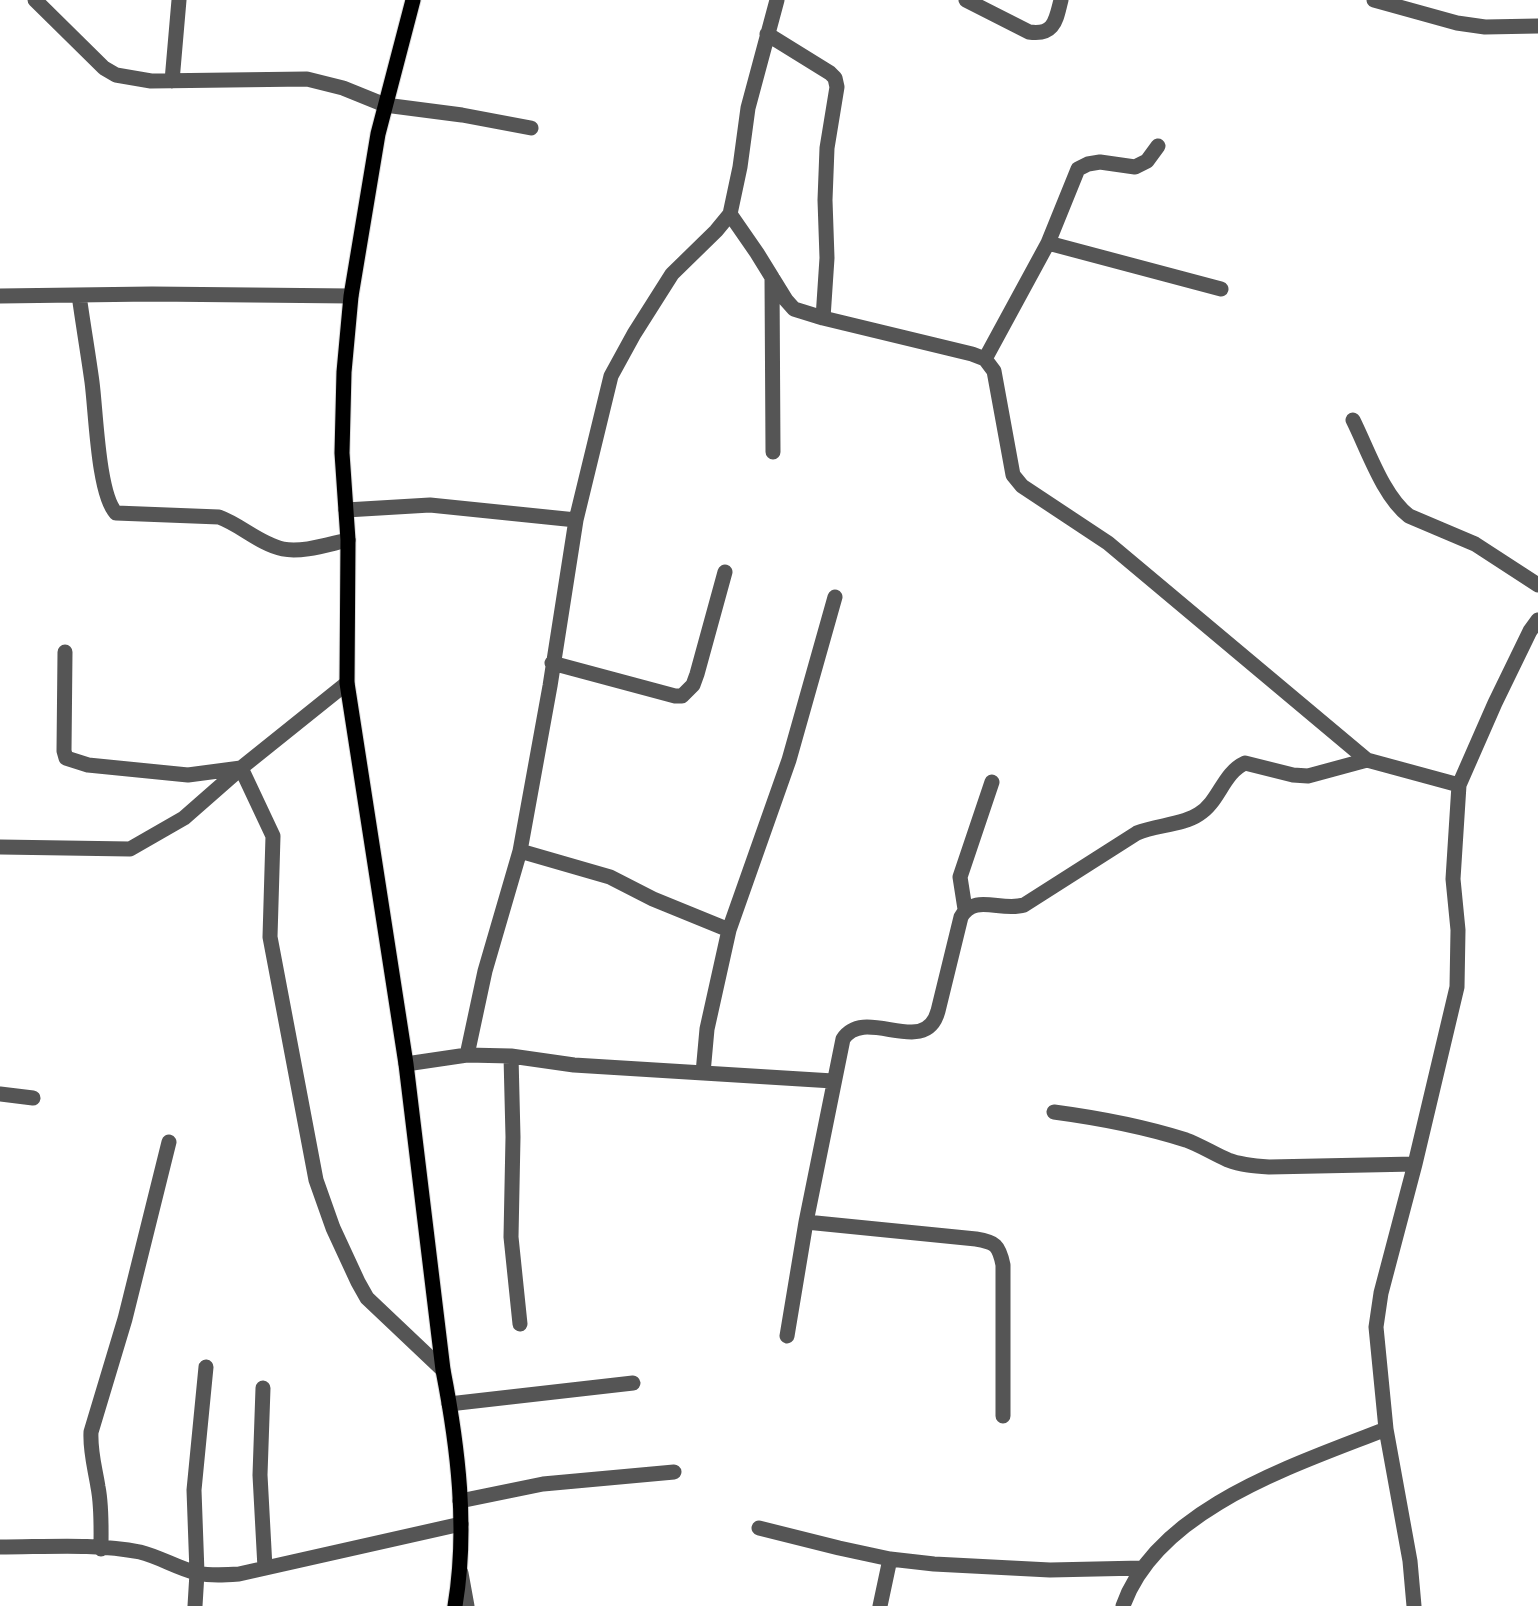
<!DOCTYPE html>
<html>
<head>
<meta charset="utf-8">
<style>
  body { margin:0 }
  canvas { display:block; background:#fff }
</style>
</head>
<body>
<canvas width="1538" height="1606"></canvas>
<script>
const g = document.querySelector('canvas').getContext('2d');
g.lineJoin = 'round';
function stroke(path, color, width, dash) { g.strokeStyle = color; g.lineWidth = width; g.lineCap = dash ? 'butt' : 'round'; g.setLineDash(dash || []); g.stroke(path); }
const major = new Path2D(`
  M413 0 378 134 351 296 344 372 342 453 348 540 347 683 406 1064 443 1370C458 1447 468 1528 455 1606`);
stroke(major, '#dbdbdb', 17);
stroke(new Path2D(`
  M35 0 104 68 116 75 151 81 307 79 343 88 385 105 462 115 531 128
  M966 0 1029 32C1055 36 1056 19 1061 0
  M1374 0 1457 23 1485 27 1538 26
  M767 34 830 73 835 78 837 87 827 148 825 200 827 258 823 318
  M172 81 179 0
  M730 214 757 253 786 300 794 309 823 318 972 354 985 359 994 371 1013 475 1022 486 1108 543 1367 760 1459 785
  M1048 243 1221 289
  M772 277 773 452
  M79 295C83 324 88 353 92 382 96 412 98 494 116 513L219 517C241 525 260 544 283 549 302 553 329 544 348 540
  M0 296 152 294 351 296
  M985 359 1048 243 1078 169 1088 164 1100 162 1135 167 1147 161 1158 146
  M1353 420C1368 450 1383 496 1409 516L1475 544 1538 585
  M346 510 430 505 576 520
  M65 652 64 751 66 758 88 765 188 775 241 768 273 836 270 937 316 1180 333 1228 358 1282 367 1298 443 1370
  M552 663 675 696H682L693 685 697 674 725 572
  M0 847 130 849 184 818 241 768 347 683
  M520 851 610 877 653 899 729 930 707 1029 703 1073
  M965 909 960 877 992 782
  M729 930 789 760 835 597
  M467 1055 485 971 520 851 550 686 576 520 611 376 634 334 672 274 716 231 730 214 740 167 748 108 777 0
  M511 1056 513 1137 511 1237 520 1324
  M406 1064 467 1055 511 1056 574 1065 833 1081
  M0 1094 33 1098
  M1054 1112C1099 1118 1142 1126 1186 1140 1200 1145 1214 1154 1228 1160 1241 1165 1255 1166 1269 1167L1415 1164
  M806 1222 976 1239C995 1242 999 1245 1003 1265V1416
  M787 1336 806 1222 843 1039C865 1005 925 1059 938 1011L961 917C974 893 1001 912 1024 905L1137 833C1156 825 1183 825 1199 814 1219 802 1223 773 1245 763L1293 775 1308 776 1367 760
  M263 1388 260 1475 265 1568
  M449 1404 633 1383
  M460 1501 543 1484 674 1472
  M759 1528 839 1548 890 1559 934 1564 1050 1570 1142 1568
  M0 1547C46 1547 95 1543 140 1552 160 1557 177 1568 197 1573 211 1576 225 1575 239 1574L461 1524
  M101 1549C101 1528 102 1507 98 1487 95 1468 90 1452 91 1432L125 1319 169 1142
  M461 1573 467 1606
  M195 1606 197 1573 194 1490 206 1367
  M880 1606 890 1559
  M1123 1606C1157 1508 1298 1464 1386 1429
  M1414 1606 1410 1561 1386 1429 1376 1327 1381 1293 1415 1164 1457 987 1458 930 1453 879 1459 785 1495 703 1530 631 1538 620`), '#555', 15);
stroke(major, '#000', 15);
</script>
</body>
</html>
